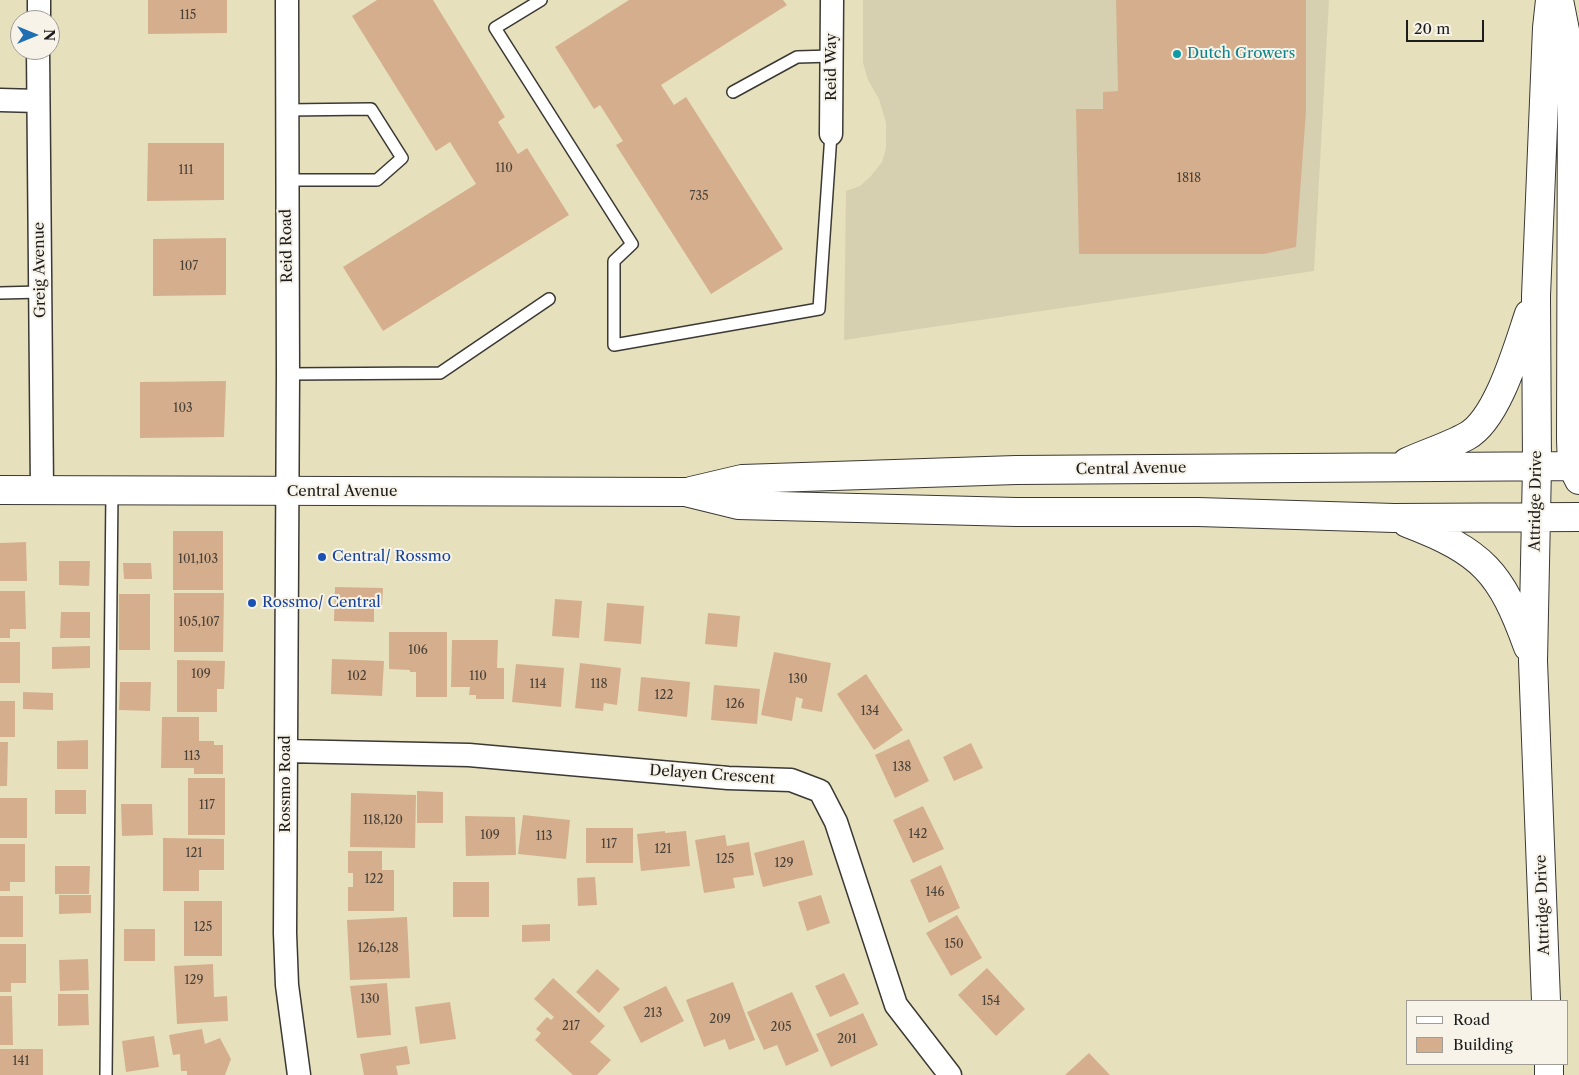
<!DOCTYPE html>
<html>
<head>
<meta charset="utf-8">
<style>
  body { margin:0 }
  #map { position:relative; width:1579px; height:1075px; overflow:hidden; background:#e7e0bc; font-family:"Libre Caslon Text",serif }
  canvas { display:block }
  .legend { position:absolute; left:1406px; top:1000px; width:162px; height:65px; box-sizing:border-box; background:#f7f3e8; border:1px solid #9f9d96; margin:0; padding:6px 9px; list-style:none; font-size:15px; color:#1c1c1c }
  .legend li { display:flex; align-items:center; gap:10px; height:25px }
  .legend b { width:25px; border:1px solid #9f9d96 }
  .north { position:absolute; left:10px; top:10px; width:50px; height:50px; box-sizing:border-box; background:#f7f3e8; border:1px solid #9f9d96; border-radius:50%; rotate:90deg; font-size:14px; font-weight:700; line-height:20px; text-align:center; color:#1c1c1c }
  .north::after { content:''; display:block; margin:auto; width:18px; height:22px; background:#1f6fb2; clip-path:polygon(50% 0,100% 100%,50% 72%,0 100%) }
  .scale { position:absolute; left:1406px; top:20px; width:78px; height:22px; box-sizing:border-box; border:2px solid #1c1c1c; border-top:0; padding-left:6px; font-size:15px; line-height:18px; white-space:nowrap; color:#1c1c1c; -webkit-text-stroke:4px #f7f3e8; paint-order:stroke }
</style>
</head>
<body>
<div id="map">
<canvas width="1579" height="1075"></canvas>
<ul class="legend">
<li><b style="height:6px;background:#fff"></b>Road</li>
<li><b style="height:14px;background:#d5af8d"></b>Building</li>
</ul>
<div class="north">N</div>
<div class="scale">20 m</div>
</div>
<script>
const g = document.querySelector('canvas').getContext('2d');
g.lineJoin = 'round';
function fillPath(path, color) { g.fillStyle = color; g.fill(path, 'evenodd'); }
function stroke(path, color, width, dash) { g.strokeStyle = color; g.lineWidth = width; g.lineCap = dash ? 'butt' : 'round'; g.setLineDash(dash || []); g.stroke(path); }
function label(font, color, halo, rows, align = 'center') {
  g.font = font + ' "Libre Caslon Text",serif'; g.lineWidth = 4; g.setLineDash([]); g.textBaseline = 'middle'; g.strokeStyle = halo; g.fillStyle = color; for (const [text, x, y, turn = 0] of rows) {
    g.save(); g.translate(x, y); g.rotate((+turn || 0) * Math.PI / 180); g.textAlign = isNaN(turn) ? turn : align; if (halo) g.strokeText(text, 0, 0); g.fillText(text, 0, 0); g.restore();
  }
}
fillPath(new Path2D(`
  M863 0H1329L1314 271 844 340 846 191 860 186 870 177 882 162 886 148V123L879 99 868 80 863 63Z`), '#d6d0b1');
fillPath(new Path2D(`
  M148 0H227V33L148 34Z
  M377 0H433L505 117 498 122 518 154 527 148 569 215 383 331 343 267 476 184 450 142 436 151 352 16Z
  M629 0H783L787 5 661 85 674 105 686 97 783 249 711 294 616 145 623 141 600 105 594 109 555 47Z
  M1116 0H1306V111L1296 247 1264 254H1079L1076 109H1103V92L1118 91Z
  M148 143H224V200L147 201Z
  M226 238V295L153 296V239Z
  M226 381 224 437 140 438V382Z
  M173 531H223V590H173Z
  M26 542 27 581H0V543Z
  M59 561H90L89 586 59 585Z
  M123 563H151L152 579H124Z
  M335 587 383 588 382 605H374V622L334 621Z
  M0 591H25L26 629H10V638H0Z
  M174 593H224L223 652H174Z
  M119 594H150V650H119Z
  M555 599 582 601 579 638 552 636Z
  M607 603 644 606 641 644 604 641Z
  M61 612H90V638H60Z
  M708 613 740 616 737 647 705 644Z
  M389 632H447V697H416V672H410V670L389 669Z
  M452 640H498L497 668H504V699H476V695H469L470 687H451Z
  M0 642H20V683H0Z
  M90 646V668L52 669V647Z
  M774 652 831 663 822 712 801 708 803 699 796 697 792 721 761 715Z
  M332 659 384 661 382 696 331 694Z
  M177 660 225 661 224 689H217V712H177Z
  M580 663 621 668 617 705 604 703 603 711 575 708Z
  M516 664 564 668 561 707 512 702Z
  M866 674 903 730 874 750 837 694Z
  M641 677 690 682 687 717 638 711Z
  M120 682H151L150 711 119 710Z
  M714 685 760 689 757 724 711 720Z
  M23 692 53 693V710L23 709Z
  M0 701H15V737H0Z
  M162 717H199V741H214V745H223V774H194V768H161Z
  M909 739 929 781 895 798 875 755Z
  M88 740V769H57V741Z
  M0 742H8L7 786H0Z
  M971 743 983 768 954 781 943 757Z
  M188 778H225V835H188Z
  M55 790H86V814H55Z
  M417 791 443 792V823H417Z
  M351 793 416 795 415 848 350 847Z
  M0 798H27V838H0Z
  M121 804H152L153 835 122 836Z
  M923 806 944 849 913 863 893 820Z
  M523 815 570 820 566 859 518 854Z
  M465 816 515 817 516 855 466 856Z
  M586 828H633V863H586Z
  M665 831V833L686 831 690 866 641 871 637 834Z
  M725 835 727 846 749 842 754 875 733 878 735 888 704 893 695 840Z
  M163 838 224 839V870H199V891H163Z
  M804 840 813 875 763 887 754 853Z
  M0 844H25V882H10V891H0Z
  M348 851H382V870H394V911H348V887H353V873H348Z
  M941 865 960 908 929 923 910 880Z
  M55 866H90L89 894H55Z
  M595 877 597 905 578 906 577 878Z
  M453 882H489V917H453Z
  M59 895H91V913L59 914Z
  M821 895 830 923 807 931 798 902Z
  M0 896H23V937H0Z
  M184 901H222V956H184Z
  M957 915 982 958 951 976 926 933Z
  M407 917 410 978 350 980 347 920Z
  M550 924V941L522 942V925Z
  M124 929H155V961H124Z
  M0 944H26V983H11V992H0Z
  M88 959 89 990 60 991 59 960Z
  M213 964 214 997 227 996 228 1021 177 1024 174 966Z
  M987 968 1025 1009 996 1036 958 995Z
  M597 969 620 989 599 1013 576 992Z
  M844 973 859 1004 830 1017 815 986Z
  M553 978 605 1026 590 1042 611 1060 597 1075H573L535 1040 541 1033 536 1029 547 1017 551 1020 554 1017 534 999Z
  M733 982 755 1040 729 1050 725 1039 704 1047 686 1000Z
  M387 983 391 1035 357 1038 350 986Z
  M666 986 684 1021 641 1043 623 1007Z
  M792 992 819 1051 786 1066 777 1045 764 1050 747 1012Z
  M58 994H88L89 1025 58 1026Z
  M0 996H12L13 1045H0Z
  M450 1002 456 1039 420 1044 415 1007Z
  M863 1013 878 1045 831 1067 816 1034Z
  M202 1029 205 1044 220 1038 231 1059 225 1075H187V1071H181L180 1054 173 1055 169 1035Z
  M154 1036 159 1067 126 1072 122 1041Z
  M407 1046 410 1064 396 1066 398 1075H364L360 1054Z
  M0 1049H43V1075H0Z
  M1089 1053 1110 1075H1065Z`), '#d5af8d');
const service = new Path2D(`
  M541 0 495 28 632 244 614 261V345L819 309 831 134
  M733 92 797 57 832 56
  M286 110 371 109 402 158 377 180H286
  M0 293 41 292
  M288 374 440 373 549 299
  M106 1075 112 491`);
const minor = new Path2D(`
  M287 0 288 374 285 933 287 985 299 1075
  M39 20V0
  M38 50 42 490
  M0 100 38 101
  M831 134 832 0
  M286 751 469 755 728 778 791 780 820 791 836 822 896 1005 950 1075`);
const secondary = new Path2D(`
  M1559 0 1572 66 1571 439 1572 466 1579 480
  M1407 462C1427 453 1449 446 1467 436 1498 419 1518 346 1529 314
  M0 490 685 492 738 505 1016 512H1198L1394 518 1579 517
  M691 491 742 479 1016 470 1579 466
  M1407 523C1483 552 1501 572 1528 647
  M1546 1001 1533 661 1537 466 1536 296 1547 28 1550 0
  M1549 1064V1075`);
stroke(service, '#3a3934', 14);
stroke(minor, '#3a3934', 25);
stroke(secondary, '#3a3934', 30);
stroke(service, '#fff', 11);
stroke(minor, '#fff', 22);
stroke(secondary, '#fff', 28);
for (const [x, y, r, color] of [
  [1177,54,5,"#0f9aa8"],
  [322,557,5,"#1a4fb4"],
  [252,603,5,"#1a4fb4"]
]) { const dot = new Path2D(); dot.arc(x, y, r, 0, 2 * Math.PI); g.fillStyle = color; g.fill(dot); stroke(dot, '#f7f3e8', 2); }
label('12px', '#4a4138', null, [
  ["115",188,16],
  ["110",504,169],
  ["111",186,171],
  ["1818",1189,179],
  ["735",699,197],
  ["107",189,267],
  ["103",183,409],
  ["101,103",198,560],
  ["105,107",199,623],
  ["106",418,651],
  ["109",201,675],
  ["102",357,677],
  ["110",478,677],
  ["130",798,680],
  ["114",538,685],
  ["118",599,685],
  ["122",664,696],
  ["126",735,705],
  ["134",870,712],
  ["113",192,757],
  ["138",902,768],
  ["117",207,806],
  ["118,120",383,821],
  ["142",918,835],
  ["109",490,836],
  ["113",544,837],
  ["117",609,845],
  ["121",663,850],
  ["121",194,854],
  ["125",725,860],
  ["129",784,864],
  ["122",374,880],
  ["146",935,893],
  ["125",203,928],
  ["150",954,945],
  ["126,128",378,949],
  ["129",194,981],
  ["130",370,1000],
  ["154",991,1002],
  ["213",653,1014],
  ["209",720,1020],
  ["217",571,1027],
  ["205",781,1028],
  ["201",847,1040],
  ["141",21,1062]
]);
label('15px', '#0d838f', '#f7f3e8', [
  ["Dutch Growers",1187,54]
], 'left');
label('15px', '#1c1c1c', '#f7f3e8', [
  ["Reid Way",832,67,-90],
  ["Reid Road",287,246,-91],
  ["Greig Avenue",40,270,-91],
  ["Central Avenue",1131,469,-1],
  ["Central Avenue",342,492],
  ["Attridge Drive",1536,501,-89],
  ["Delayen Crescent",712,775,4],
  ["Rossmo Road",286,784,-90],
  ["Attridge Drive",1543,905,-92]
]);
label('15px', '#164399', '#f7f3e8', [
  ["Central/ Rossmo",332,557],
  ["Rossmo/ Central",262,603]
], 'left');
</script>
</body>
</html>
